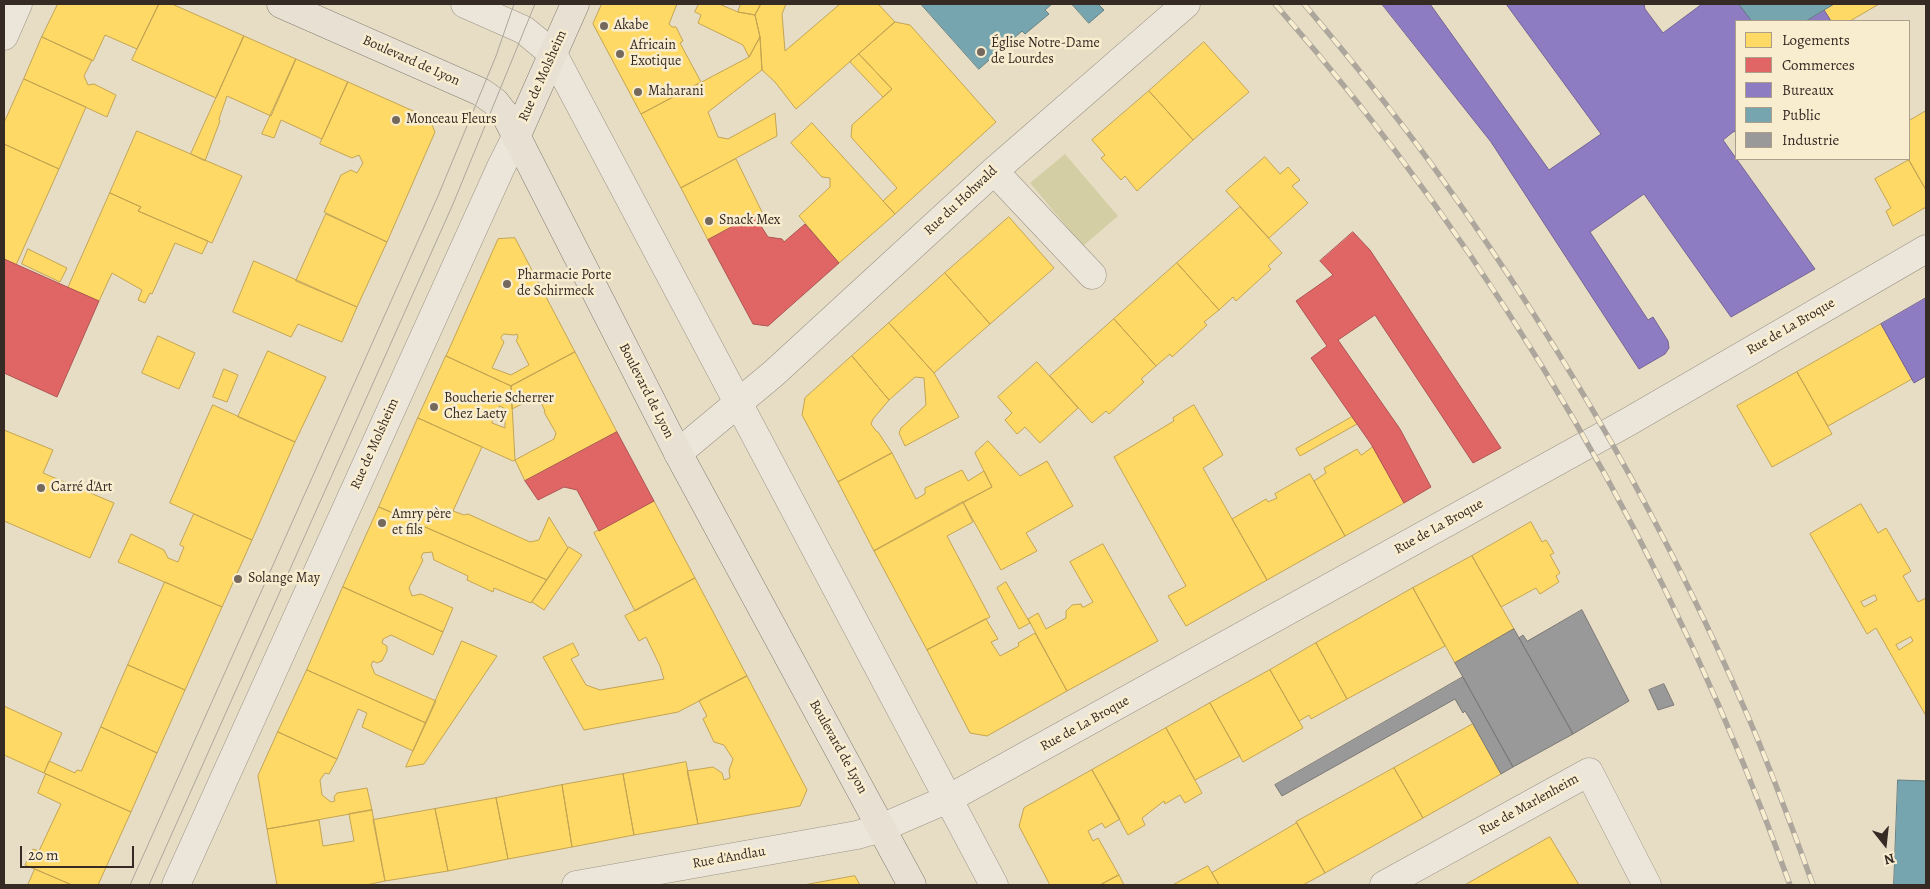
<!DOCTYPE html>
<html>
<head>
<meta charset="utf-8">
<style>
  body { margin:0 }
  #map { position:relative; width:1930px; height:889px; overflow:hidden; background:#e7ddc5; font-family:Alegreya,serif }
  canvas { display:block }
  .frame { position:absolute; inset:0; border:5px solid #362a24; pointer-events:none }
  .legend { position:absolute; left:1735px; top:20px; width:175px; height:140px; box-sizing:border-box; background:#f9edd0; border:1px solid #ab9f8b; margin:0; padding:6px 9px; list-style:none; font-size:15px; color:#362a24 }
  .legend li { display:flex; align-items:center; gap:10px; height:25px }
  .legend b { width:25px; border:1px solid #ab9f8b }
  .north { position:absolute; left:1860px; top:819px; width:50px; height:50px; -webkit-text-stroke:4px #f9edd0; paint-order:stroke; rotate:164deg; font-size:14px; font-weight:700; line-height:20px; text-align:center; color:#362a24 }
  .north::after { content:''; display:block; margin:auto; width:18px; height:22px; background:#362a24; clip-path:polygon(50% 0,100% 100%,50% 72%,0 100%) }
  .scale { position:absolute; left:20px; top:846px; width:114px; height:22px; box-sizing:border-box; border:2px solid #362a24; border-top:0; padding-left:6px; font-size:15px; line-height:18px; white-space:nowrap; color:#362a24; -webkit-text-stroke:4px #f9edd0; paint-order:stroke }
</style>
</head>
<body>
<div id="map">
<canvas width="1930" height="889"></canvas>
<div class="frame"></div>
<ul class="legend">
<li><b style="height:14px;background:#ffd966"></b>Logements</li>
<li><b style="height:14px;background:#e06666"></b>Commerces</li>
<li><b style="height:14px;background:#8e7cc3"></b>Bureaux</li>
<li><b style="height:14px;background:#76a5af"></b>Public</li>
<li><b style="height:14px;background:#999"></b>Industrie</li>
</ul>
<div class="north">N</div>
<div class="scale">20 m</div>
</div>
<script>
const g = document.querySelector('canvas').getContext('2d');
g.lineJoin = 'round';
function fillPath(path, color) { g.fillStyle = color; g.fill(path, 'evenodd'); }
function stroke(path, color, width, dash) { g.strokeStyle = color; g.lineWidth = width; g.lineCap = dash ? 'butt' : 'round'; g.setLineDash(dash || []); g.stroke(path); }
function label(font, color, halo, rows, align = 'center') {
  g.font = font + ' Alegreya,serif'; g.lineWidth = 5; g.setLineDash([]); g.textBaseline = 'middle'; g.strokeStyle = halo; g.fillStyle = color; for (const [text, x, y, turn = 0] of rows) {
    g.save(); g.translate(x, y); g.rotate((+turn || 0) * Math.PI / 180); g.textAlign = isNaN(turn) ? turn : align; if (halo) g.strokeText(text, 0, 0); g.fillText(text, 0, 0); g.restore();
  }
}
fillPath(new Path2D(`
  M1065 154 1118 216 1083 246 1030 183Z`), '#d3cea4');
const homes = new Path2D(`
  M58 4H159L137 49 105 35 93 61 42 37Z
  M159 4H172L244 36 216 98 132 60Z
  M602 4H677L669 24 672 27H676L683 41 680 43 701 82 641 114 593 24Z
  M699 4H719L738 12 755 15 760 37 749 57 743 45 698 23 701 15 695 12Z
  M741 4H761L755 15 738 12Z
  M761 4H786L782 14 785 51 840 4H878L895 22 796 109 775 82 762 70 760 37 755 15Z
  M1834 4H1879L1850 21H1831L1824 10Z
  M895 22 910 25 996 122 895 214 883 201 897 188 851 137 852 125 892 89 859 54Z
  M244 36 296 59 271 116 227 96 219 119 220 121 205 161 191 154Z
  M42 37 92 60 84 76 88 85 94 84 116 95 107 117 24 79Z
  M760 37 762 70 708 112 718 137 728 139 775 113 777 136 681 188 641 114 749 57Z
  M1204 42 1249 92 1193 140 1149 91Z
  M859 54 892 89 883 97 850 62Z
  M296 59 348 82 322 139 281 120 274 138 262 134Z
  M24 79 86 107 59 169 4 144V123Z
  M348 82 429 118 435 132 387 242 324 212 341 175 351 170 357 173 363 163 359 155 352 158 320 144Z
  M1149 91 1193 140 1137 191 1125 176 1121 180 1101 158 1105 155 1092 140Z
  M1926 111V190L1908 159 1909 121Z
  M812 123 895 214 839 263 799 216 830 187V178L822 177 791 143Z
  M137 131 242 176 212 243 138 211 141 207 110 193Z
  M4 144 59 169 16 265 4 259Z
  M1265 157 1280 174 1288 167 1300 180 1292 186 1308 203 1269 238 1226 191Z
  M736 159 762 212 708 240 681 188Z
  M1909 160 1926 190V207L1893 226 1886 211 1891 208 1875 179Z
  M110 193 141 207 138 211 208 241 202 254 175 243 152 294 150 293 145 303 138 300 142 290 112 273 99 301 68 288Z
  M1240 207 1282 253 1268 266 1271 269 1236 301 1233 297 1219 310 1177 263Z
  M326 214 387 242 357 307 296 281Z
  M1009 217 1054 268 990 324 945 273Z
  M515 238 575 352 511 386 446 356 498 239ZM504 334 514 335 517 334 518 338 516 340 529 365 511 375 492 368 504 342 501 338Z
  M28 249 67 268 60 282 22 264Z
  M254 261 357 307 342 342 298 324 291 337 233 312Z
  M1177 263 1219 310 1204 322 1207 325 1172 357 1170 354 1156 366 1114 319Z
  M945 273 990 324 934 373 889 323Z
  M1114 319 1156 366 1141 379 1144 382 1109 414 1106 411 1092 423 1050 376Z
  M889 323 934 373 959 417 905 446 899 433 901 428 926 405 924 378 915 377 889 400 852 356Z
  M1881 324 1912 379 1828 426 1797 372Z
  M158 336 195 353 179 389 142 373Z
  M268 351 326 377 295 442 238 417Z
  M575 352 617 432 525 481 515 460 554 439 556 433 544 412 545 411 538 396 512 409 511 386Z
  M446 356 511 386 515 460 513 461 418 418ZM500 406 505 409V428L492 423Z
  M852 356 889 400 873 419 871 424 876 431 878 432 892 453 838 482 802 415 805 398Z
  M1037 362 1078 408 1040 443 1025 427 1017 434 1005 420 1012 413 998 397Z
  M224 369 238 375 227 402 213 397Z
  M1797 372 1832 434 1772 467 1737 406Z
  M213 405 295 442 252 540 170 503Z
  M1194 405 1223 455 1203 468 1267 580 1186 626 1168 596 1186 586 1114 457 1174 421 1173 418Z
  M1352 417 1357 424 1300 456 1296 449Z
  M418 418 482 447 453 511 464 515 468 514 530 542 539 540 549 517 568 548 547 580 379 507Z
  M4 430 53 450 43 473 114 503 90 558 4 521Z
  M988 441 1020 476 1047 461 1073 506 1026 533 1037 551 1001 570 963 502 992 487 975 453Z
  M1373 447 1404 503 1345 536 1314 481 1326 473 1324 468 1357 449 1361 455Z
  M892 453 916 499 925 494V488L962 470 968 481 984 471 992 487 874 551 838 482Z
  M1310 474 1345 536 1267 580 1232 519 1266 499 1268 502 1277 498 1275 494Z
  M654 501 695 578 635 611 594 533Z
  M963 502 973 522 947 536 990 617 927 650 874 551Z
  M1861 504 1878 533 1886 528 1911 571 1903 576 1918 602 1926 598V716L1876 628 1867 634 1810 534ZM1875 595 1877 600 1864 607 1861 602ZM1911 637 1913 641 1899 650 1896 645Z
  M379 507 547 580 531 603 494 588 493 592 467 580 468 576 434 560 432 552 423 553 421 557 423 560 409 588 412 596 421 594 453 608 443 632 343 587Z
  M194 514 252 540 222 607 118 562 131 534 164 550 168 558 178 562 184 547 180 545Z
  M1531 522 1542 542 1546 540 1554 553 1550 555 1560 573 1556 576 1559 582 1540 594 1536 588 1501 607 1472 556Z
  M1103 544 1158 641 1067 691 1028 619 1038 613 1046 629 1066 618V611L1072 605 1081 604 1082 607H1084L1093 602 1070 562Z
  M569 547 582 555 544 610 532 602Z
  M1472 556 1514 629 1455 663 1413 588Z
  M695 578 747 676 678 712 584 730 543 657 573 643 579 655 571 659 586 685 600 690 664 679 660 666 646 637 639 641 625 616Z
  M165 582 222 607 185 690 128 665Z
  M1006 582 1030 623 1019 629 997 588Z
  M343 587 443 632 433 655 391 635 383 639 382 643 387 646V651L382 661 377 663 373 661 371 665 375 674 436 701 426 723 307 670Z
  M1413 588 1445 646 1347 699 1316 643Z
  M986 619 998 639 991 642 1000 656 1019 646 1018 643 1035 633 1067 691 987 736 970 733 927 650Z
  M462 641 497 656 424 764 406 767Z
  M1316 643 1347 699 1311 719 1309 715 1299 721 1270 670Z
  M128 665 185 690 157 753 101 727Z
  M307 670 426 723 413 751 362 727 367 713 358 709 337 759 278 732Z
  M1270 670 1303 728 1243 762 1210 703Z
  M747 676 807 790 800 806 698 824 687 771 713 767 722 773 724 780 730 778 729 770 733 759 724 745 714 742 703 719 707 716 699 701Z
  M1210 703 1240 756 1195 780 1166 728Z
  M4 706 62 733 44 773 4 755Z
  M1473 724 1501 774 1423 818 1394 768Z
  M101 727 157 753 131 812 44 773 49 761 75 773 77 770 81 771Z
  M1166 728 1202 793 1185 803 1180 795 1165 804 1164 801 1142 818 1145 825 1128 835 1092 770Z
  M278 732 337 759 329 774 325 773 320 780 322 795 331 802 335 801 334 797 337 793 367 788 372 810 267 829 258 776Z
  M686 762 698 824 634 835 623 774Z
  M1394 768 1423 818 1325 873 1296 822Z
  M1092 770 1120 819 1105 828 1102 823 1088 831 1093 841 1098 838 1119 875 1100 885H1050L1019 826 1024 808Z
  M46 774 131 812 98 885H72L25 865 33 849 39 851 61 804 38 793Z
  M623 774 634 835 572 847 562 785Z
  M562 785 572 847 508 859 496 798Z
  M496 798 508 859 448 871 435 809Z
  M435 809 448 871 385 881 373 820Z
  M372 810 385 881 366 885H277L267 829 319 820 323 846 354 841 349 814Z
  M1297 823 1325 873 1303 885H1219L1212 873Z
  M1550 837 1579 885H1465Z
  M1208 866 1219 885H1173Z
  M35 869 72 885H28Z
  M1119 875 1124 885H1100Z
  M855 876 860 885H804Z`);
fillPath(homes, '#ffd966');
stroke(homes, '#c3a452', 1);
const shops = new Path2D(`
  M754 215 768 237 782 239 784 242 805 224 839 263 768 326 753 324 708 240Z
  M1353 232 1370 250 1501 448 1473 463 1375 315 1338 340 1400 429 1431 487 1404 503 1371 444 1311 358 1327 346 1296 301 1333 275 1320 261Z
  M4 259 99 301 57 397 4 373Z
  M617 432 654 501 599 531 577 490 564 487 538 500 525 481Z`);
fillPath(shops, '#e06666');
stroke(shops, '#ad5452', 1);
const offices = new Path2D(`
  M1382 4H1430L1549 170 1601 134 1506 4H1644L1645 9 1663 33 1702 4H1739L1752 21H1736V131L1733 132 1723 140 1815 269 1731 317 1644 194 1590 232 1648 320 1653 317 1668 341 1669 348 1665 354 1639 369 1491 142Z
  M1824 10 1831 21H1806Z
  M1926 298V376L1914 383 1881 324Z`);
fillPath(offices, '#8e7cc3');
stroke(offices, '#746393', 1);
const public = new Path2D(`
  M921 4H1052L1045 10 1049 14 1025 34 1022 31 979 69Z
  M1072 4H1098L1104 10 1089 23Z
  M1739 4H1834L1806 21H1752Z
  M1898 780 1926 781V885H1894Z`);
fillPath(public, '#76a5af');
stroke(public, '#638085', 1);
const industry = new Path2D(`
  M1582 610 1629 701 1573 734 1519 638 1523 635 1527 641Z
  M1514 629 1573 734 1513 767 1455 663Z
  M1463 677 1513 767 1501 774 1473 724 1465 711 1463 713 1455 699 1282 796 1275 785Z
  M1664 684 1674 705 1658 710 1649 690Z`);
fillPath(industry, '#999');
stroke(industry, '#7b7876', 1);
const minor = new Path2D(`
  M465 4 524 30 553 54 994 885
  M4 36 18 4
  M994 171 1092 275
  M678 453 773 374 994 171 1186 4
  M176 885 501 167 516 137
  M576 885 857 835 881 828 948 799 1628 422 1926 249
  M1384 885 1589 772 1647 885`);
const major = new Path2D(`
  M281 4 481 92 495 102 506 116 678 453 912 885
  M516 137 575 4`);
stroke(minor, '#9b9386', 29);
stroke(major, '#827c70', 29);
stroke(minor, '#ebe6d9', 28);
stroke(major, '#e8e1d3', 28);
stroke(new Path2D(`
  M130 885 438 196 496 56 514 4
  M149 885 453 204 535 4`), '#aca69c', 1);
const rail = new Path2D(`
  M1275 4C1501 260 1675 564 1790 885
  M1304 4C1354 63 1403 123 1447 186 1565 351 1666 527 1746 712 1771 769 1792 827 1813 885`);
stroke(rail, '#aca69c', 5.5);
stroke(rail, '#f9edd0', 4, [11]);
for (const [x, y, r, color] of [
  [604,26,5,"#74695c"],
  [981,52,5,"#74695c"],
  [620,54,5,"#74695c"],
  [638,92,5,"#74695c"],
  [396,120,5,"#74695c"],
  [709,221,5,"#74695c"],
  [507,284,5,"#74695c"],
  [434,407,5,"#74695c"],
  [41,488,5,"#74695c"],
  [382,523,5,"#74695c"],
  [238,579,5,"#74695c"]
]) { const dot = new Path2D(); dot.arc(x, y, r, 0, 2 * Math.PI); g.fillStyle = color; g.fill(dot); stroke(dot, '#f9edd0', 2); }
label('14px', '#362a24', '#f9edd0', [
  ["Akabe",614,26],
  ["Église Notre-Dame",991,44],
  ["de Lourdes",991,60],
  ["Africain",630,46],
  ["Exotique",630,62],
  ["Maharani",648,92],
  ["Monceau Fleurs",406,120],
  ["Snack Mex",719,221],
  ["Pharmacie Porte",517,276],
  ["de Schirmeck",517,292],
  ["Boucherie Scherrer",444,399],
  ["Chez Laety",444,415],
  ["Carré d'Art",51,488],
  ["Amry père",392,515],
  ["et fils",392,531],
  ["Solange May",248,579]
], 'left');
label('14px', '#362a24', '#f9edd0', [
  ["Boulevard de Lyon",411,61,24],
  ["Rue de Molsheim",543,76,-66],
  ["Rue du Hohwald",961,201,-43],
  ["Rue de La Broque",1791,327,-30],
  ["Boulevard de Lyon",646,391,63],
  ["Rue de Molsheim",375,444,-66],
  ["Rue de La Broque",1439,527,-29],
  ["Rue de La Broque",1085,724,-29],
  ["Boulevard de Lyon",838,747,61],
  ["Rue de Marlenheim",1529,805,-29],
  ["Rue d'Andlau",729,858,-10]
]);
</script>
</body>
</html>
